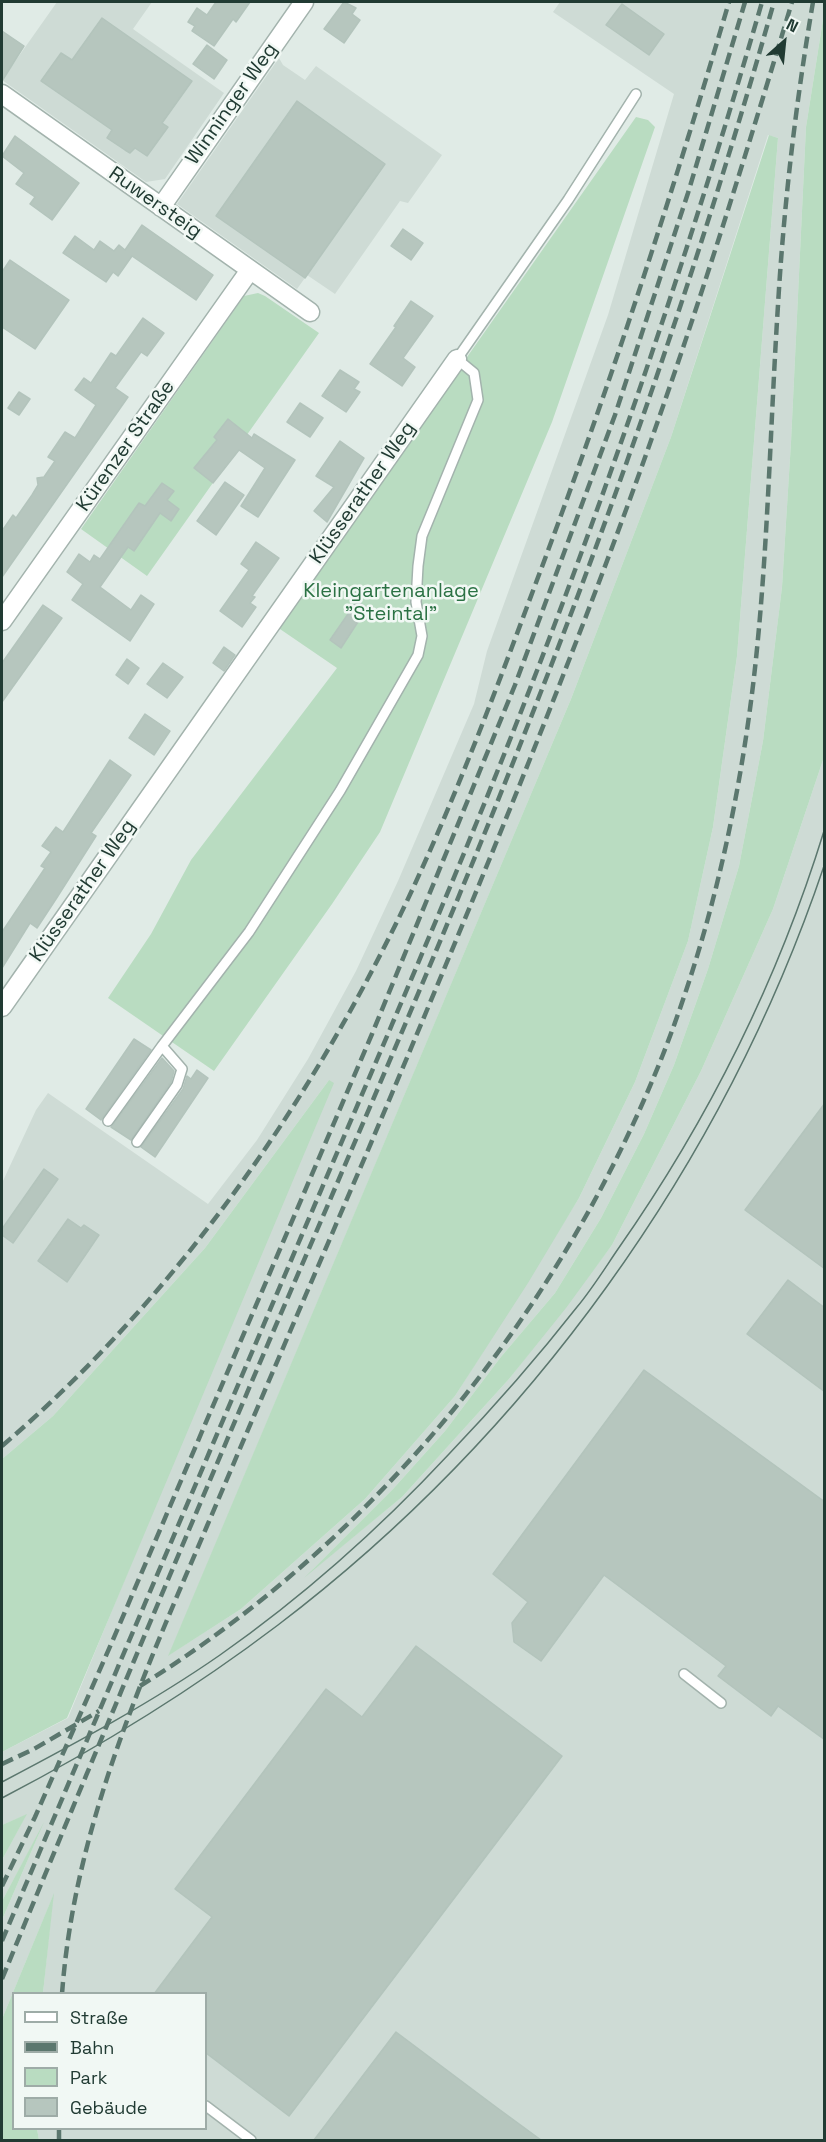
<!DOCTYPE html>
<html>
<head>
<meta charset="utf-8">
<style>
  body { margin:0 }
  #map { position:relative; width:826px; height:2142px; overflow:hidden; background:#e0ebe6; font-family:"Space Grotesk",sans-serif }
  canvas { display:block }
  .frame { position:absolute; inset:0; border:3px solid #213b33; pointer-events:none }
  .legend { position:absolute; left:12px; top:1992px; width:195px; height:138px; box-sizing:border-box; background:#f1f8f4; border:2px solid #9eaca7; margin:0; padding:8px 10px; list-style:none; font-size:18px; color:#213b33 }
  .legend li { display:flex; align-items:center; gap:12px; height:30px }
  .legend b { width:30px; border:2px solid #9eaca7 }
  .north { position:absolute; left:754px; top:12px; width:60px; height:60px; -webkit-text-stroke:4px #f1f8f4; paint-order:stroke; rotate:27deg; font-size:16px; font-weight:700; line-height:24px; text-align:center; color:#213b33 }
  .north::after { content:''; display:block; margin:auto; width:21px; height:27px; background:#213b33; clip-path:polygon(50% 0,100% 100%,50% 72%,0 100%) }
</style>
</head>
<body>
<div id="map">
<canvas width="826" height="2142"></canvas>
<div class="frame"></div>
<ul class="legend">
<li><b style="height:8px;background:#fff"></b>Straße</li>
<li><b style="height:8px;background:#5b776e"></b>Bahn</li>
<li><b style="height:16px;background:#b9dcc1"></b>Park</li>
<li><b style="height:16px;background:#b6c6be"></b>Gebäude</li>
</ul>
<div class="north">N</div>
</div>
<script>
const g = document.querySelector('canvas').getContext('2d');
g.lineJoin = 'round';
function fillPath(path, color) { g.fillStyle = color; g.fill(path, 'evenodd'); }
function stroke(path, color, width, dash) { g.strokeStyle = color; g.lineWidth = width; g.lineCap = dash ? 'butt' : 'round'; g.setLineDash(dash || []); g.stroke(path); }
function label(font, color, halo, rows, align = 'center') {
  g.font = font + ' "Space Grotesk",sans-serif'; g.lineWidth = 5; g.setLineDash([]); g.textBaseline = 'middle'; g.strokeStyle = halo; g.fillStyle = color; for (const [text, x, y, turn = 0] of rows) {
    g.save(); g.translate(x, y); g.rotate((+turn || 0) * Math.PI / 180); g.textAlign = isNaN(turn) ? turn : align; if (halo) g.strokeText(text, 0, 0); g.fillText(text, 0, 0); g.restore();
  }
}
fillPath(new Path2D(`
  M57 2H152L133 29 224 93 165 179 146 182 2 80Z
  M560 2H824V13L806 127 791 442 782 587 763 741 739 866 708 969 674 1065 644 1134 601 1218 555 1293 500 1358 445 1431 393 1489 310 1572 402 1497 509 1379 612 1245 701 1071 773 909 824 757V2140H39L37 2129 206 2128V1994L43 1993 53 1896 2 2019V1920L40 1831 2 1901V1860L26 1815 2 1825V1752L68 1718 329 1080 205 1248 53 1416 2 1459V1183L36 1110 48 1093 208 1204 257 1140 308 1059 356 971 398 881 474 704 487 651 608 315 674 94 553 12ZM768 135 778 138 737 656 713 827 688 941 635 1082 579 1198 455 1396 365 1499 241 1609 169 1655 571 699 671 437Z
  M279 58 283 65 305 80 316 66 442 155 408 203 400 201 335 294 307 275 297 289 177 204Z`), '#cedbd5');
fillPath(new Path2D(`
  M824 13V757L773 909 701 1071 612 1245 566 1308 509 1379 402 1497 304 1578 393 1489 445 1431 500 1358 555 1293 601 1218 644 1134 674 1065 708 969 739 866 763 741 782 587 791 442 806 127Z
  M636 117 648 120 655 127 552 422 380 832 332 904 214 1071 108 998 151 934 191 860 337 668 277 627Z
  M769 135 778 138 737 656 713 827 688 941 635 1082 579 1198 528 1283 455 1396 365 1499 241 1609 168 1656 571 699 671 437Z
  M258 293 265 296 319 333 147 576 81 529 244 296Z
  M329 1080 334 1083 67 1718 2 1752V1459L53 1416 205 1248Z
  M27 1814 2 1860V1825Z
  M44 1822 2 1920V1901Z
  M54 1893 43 1993 14 1994V2128L37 2129 39 2140H2V2019Z`), '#b9dcc1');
const building = new Path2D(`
  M216 2H250L236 22 233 19 214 46 192 31 195 26 188 22 197 8 207 15Z
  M344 2 356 8 352 14 360 20 344 43 324 29Z
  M622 4 664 34 649 55 606 25Z
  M102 18 192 81 162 123 168 127 147 156 135 148 130 153 125 150 107 138 112 130 41 81 61 53 72 60Z
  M2 31 24 46 2 81Z
  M207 45 227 60 214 79 193 64Z
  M297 101 385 164 305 278 216 216Z
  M15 136 79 183 52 220 30 204 35 197 16 184 24 173 2 156Z
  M142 225 213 275 196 300 132 256 118 276 113 272 106 282 63 253 75 236 94 250 100 241 114 251 119 245 125 250Z
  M403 229 423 243 411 260 391 246Z
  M10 260 69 300 35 349 2 327V272Z
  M411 301 433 316 403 358 415 367 402 386 370 364 396 327 394 326Z
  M143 318 164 333 147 356 141 352 115 388 128 397 2 577V531L13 515 16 518 32 495 38 485 37 478 44 477 55 461 48 457 65 432 75 438 96 405 75 390 84 378 91 383 111 353 116 356Z
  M340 370 359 382 354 389 360 392 346 412 322 396Z
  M19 392 30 399 19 415 8 408Z
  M300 403 323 418 310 437 287 422Z
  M228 419 252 438 254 434 295 460 258 517 241 506 265 468 239 450 213 483 194 468 217 440 214 437Z
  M340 441 364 458 327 522 314 511 334 487 316 476Z
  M225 482 244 495 216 535 197 521Z
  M162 483 174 491 167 500 179 509 171 521 160 513 134 551 128 547 100 587 131 610 141 595 154 604 130 641 72 600 83 584 67 572 79 554 90 562 94 555 100 559 139 503 145 506Z
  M256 542 279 558 252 596 255 597 250 603 256 607 242 627 220 611 249 570 241 564Z
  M357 601 367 608 341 648 330 640Z
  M43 605 62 618 2 702V663Z
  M224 647 235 655 224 671 213 663Z
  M127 659 139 668 128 684 116 675Z
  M163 663 183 677 167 698 147 684Z
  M145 714 170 731 154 755 129 738Z
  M110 760 131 775 91 833 96 836 56 899 37 928 30 923 2 968V932L45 868 41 866 51 852 42 846 56 827 63 832Z
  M134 1039 151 1050 101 1120 86 1109Z
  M162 1058 174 1071 171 1082 131 1140 111 1127Z
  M197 1070 208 1078 155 1157 141 1147 183 1089 187 1076 191 1079Z
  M825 1103V1269L745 1210Z
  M44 1169 58 1179 13 1243 2 1235V1229Z
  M68 1219 81 1228 84 1225 99 1235 67 1282 38 1261Z
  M788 1280 825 1308V1392L747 1334Z
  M644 1370 825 1502V1740L778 1706 771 1716 718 1676 726 1666 604 1575 541 1661 514 1642 512 1623 528 1602 493 1574Z
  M416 1646 562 1756 289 2116 206 2053V1994H154L212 1917 175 1889 326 1689 362 1717Z
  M396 2032 496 2107 541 2140H314Z`);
fillPath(building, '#b6c6be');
stroke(building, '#b3c4bc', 1.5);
const service = new Path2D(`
  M108 1121 162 1046 249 932 340 791 418 655 422 636 416 602 418 566 422 536 478 400 474 373 457 359 568 200 636 94
  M137 1142 177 1085 182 1069 162 1046
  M684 1674 721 1703
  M206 2106 251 2140`);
const minor = new Path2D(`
  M2 94 310 312
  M161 207 304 2
  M2 621 250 270
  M2 1007 457 359`);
stroke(service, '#a3b3ad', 12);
stroke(minor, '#a3b3ad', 21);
stroke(service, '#fff', 9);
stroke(minor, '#fff', 18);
stroke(new Path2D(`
  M2 1782C76 1743 151 1703 220 1655 304 1596 380 1528 449 1454 494 1407 537 1358 577 1307 592 1289 605 1268 618 1249 707 1122 778 980 824 831
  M2 1798C98 1748 191 1691 278 1625 529 1434 723 1165 824 866`), '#5b776e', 1.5);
stroke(new Path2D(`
  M2 1446C175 1298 309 1106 407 901 455 799 495 693 534 588 607 395 671 199 729 2
  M140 1686C375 1540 560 1313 662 1057 710 935 739 806 754 677 768 554 770 429 778 305 784 203 796 102 813 2
  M2 1764 34 1749 99 1711
  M2 1886 35 1817 112 1642 372 1034 515 685 615 415 688 193 745 2
  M2 1941C101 1706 201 1472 301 1237 379 1054 459 872 531 686 618 462 695 233 762 2
  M2 1979C90 1765 179 1552 270 1339 363 1123 457 908 542 689 630 464 708 234 774 2
  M62 1994C74 1829 143 1676 207 1526 261 1399 316 1271 371 1143 461 930 550 717 630 499 690 335 742 168 792 2
  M59 2128V2140`), '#5b776e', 4.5, [12, 6]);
label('20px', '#213b33', '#f1f8f4', [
  ["Winninger Weg",232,104,-55],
  ["Ruwersteig",155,203,35],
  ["Kürenzer Straße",126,446,-55],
  ["Klüsserather Weg",363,493,-55],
  ["Klüsserather Weg",83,891,-55]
]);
label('20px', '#2b7244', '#f1f8f4', [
  ["Kleingartenanlage",391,592],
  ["\"Steintal\"",391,615]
]);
</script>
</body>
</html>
